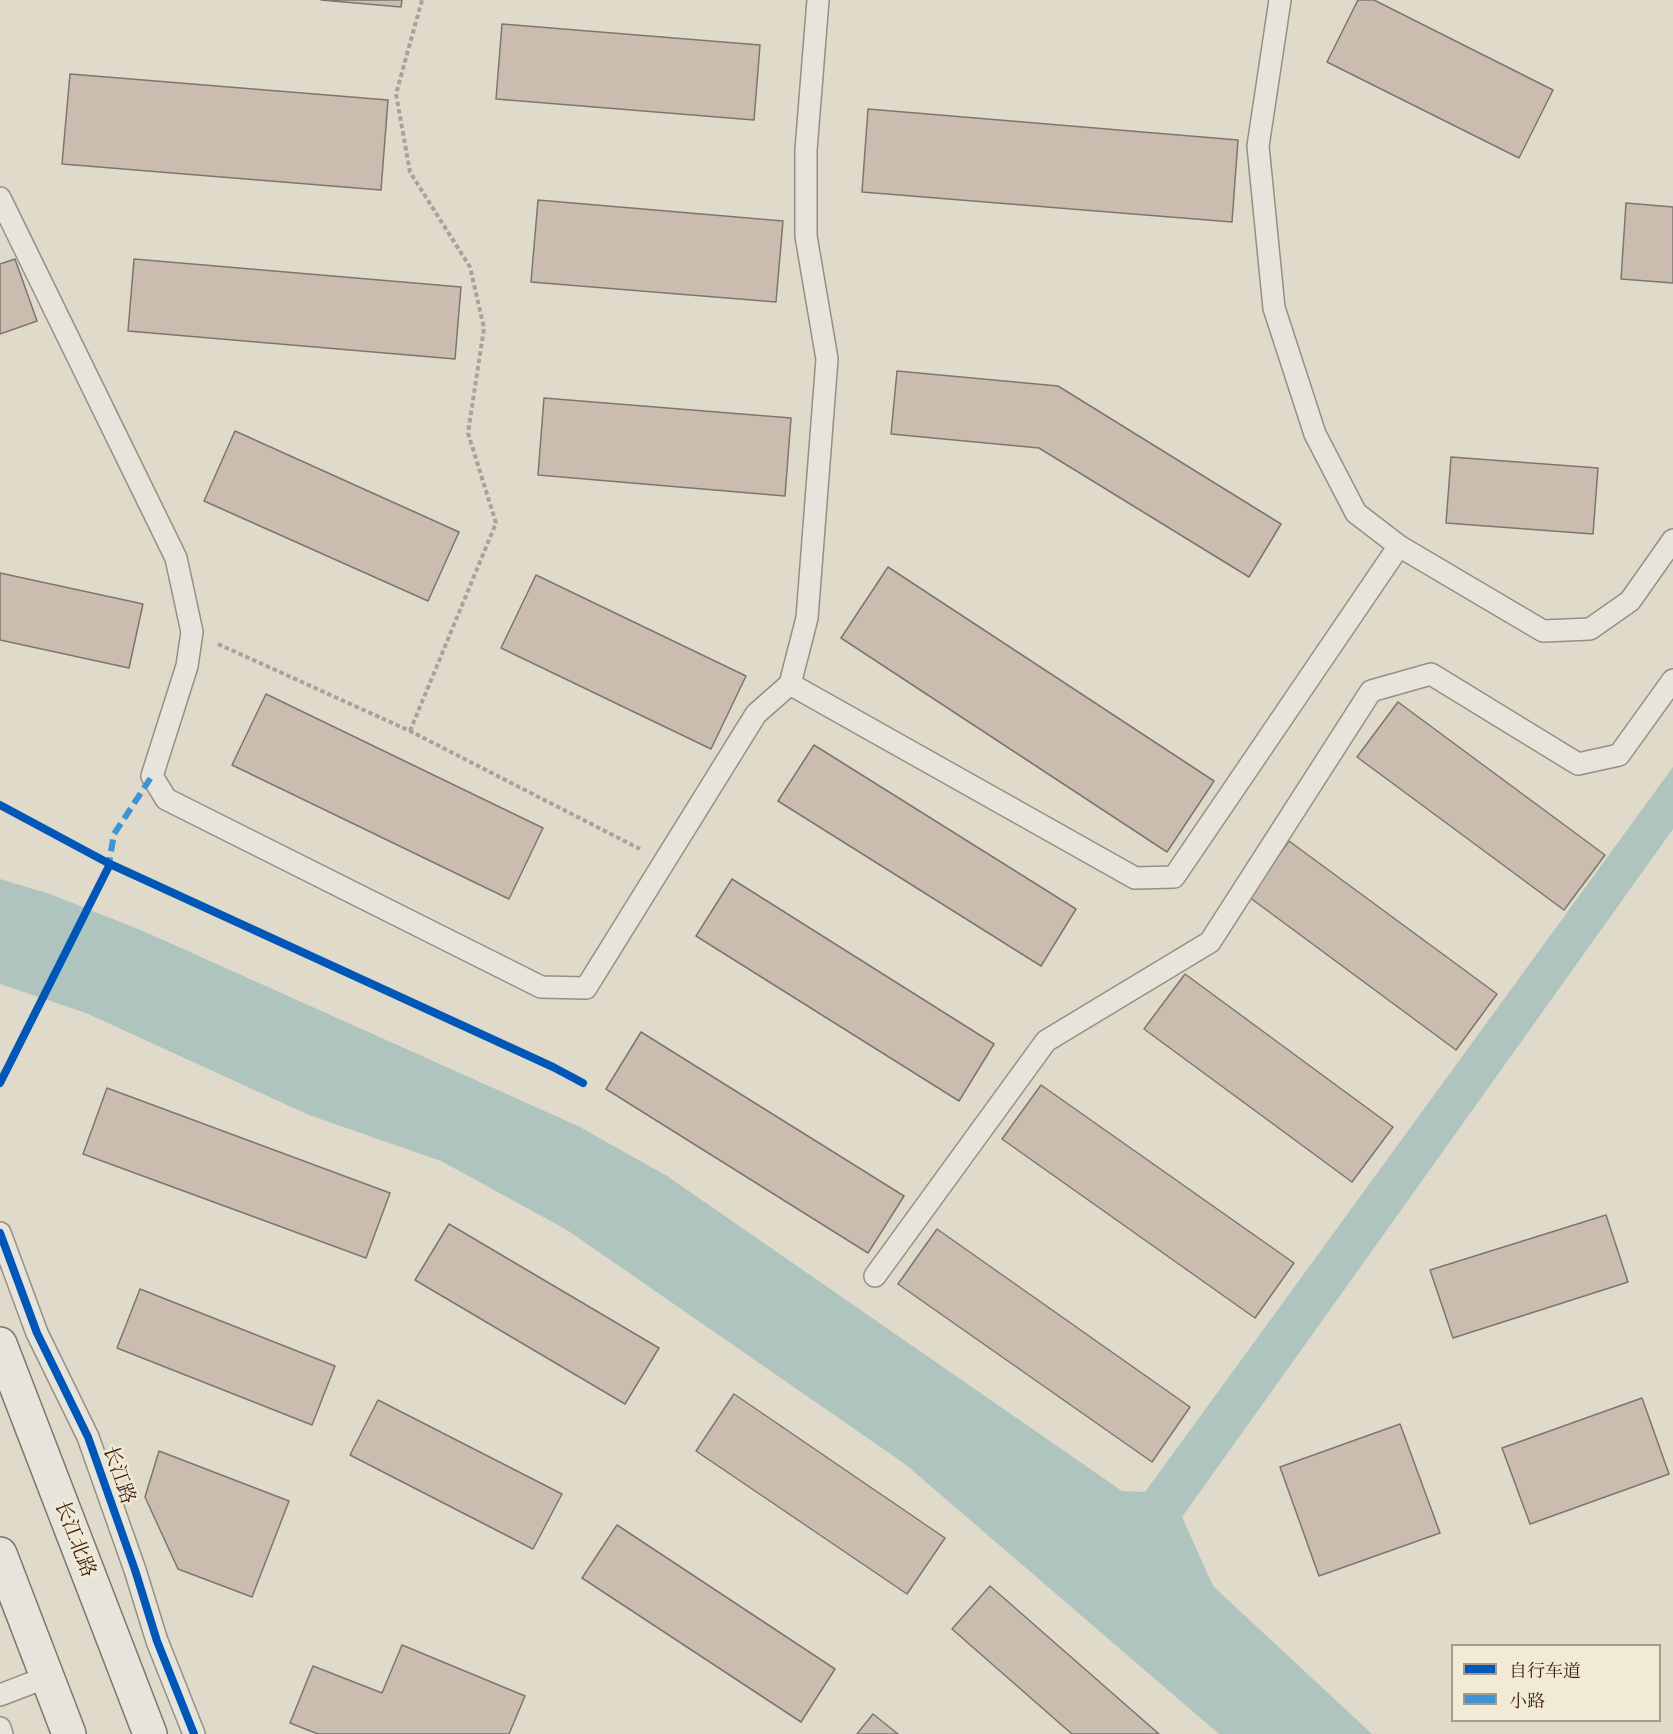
<!DOCTYPE html>
<html>
<head>
<meta charset="utf-8">
<style>
  body { margin:0 }
  #map { position:relative; width:1673px; height:1734px; overflow:hidden; background:#dfdac9; font-family:"Libre Caslon Text","Noto Serif SC",serif }
  canvas { display:block }
  .legend { position:absolute; left:1451px; top:1644px; width:210px; height:78px; box-sizing:border-box; background:#f1ebd5; border:2px solid #a99987; margin:0; padding:8px 10px; list-style:none; font-size:18px; color:#3e1e11 }
  .legend li { display:flex; align-items:center; gap:12px; height:30px }
  .legend b { width:30px; border:2px solid #a99987 }
</style>
</head>
<body>
<div id="map">
<canvas width="1673" height="1734"></canvas>
<ul class="legend">
<li><b style="height:8px;background:#0057b8"></b>自行车道</li>
<li><b style="height:8px;background:#3f94d3"></b>小路</li>
</ul>
</div>
<script>
const g = document.querySelector('canvas').getContext('2d');
g.lineJoin = 'round';
function fillPath(path, color) { g.fillStyle = color; g.fill(path, 'evenodd'); }
function stroke(path, color, width, dash) { g.strokeStyle = color; g.lineWidth = width; g.lineCap = dash ? 'butt' : 'round'; g.setLineDash(dash || []); g.stroke(path); }
function label(font, color, halo, rows, align = 'center') {
  g.font = font + ' "Libre Caslon Text","Noto Serif SC",serif'; g.lineWidth = 5; g.setLineDash([]); g.textBaseline = 'middle'; g.strokeStyle = halo; g.fillStyle = color; for (const [text, x, y, turn = 0] of rows) {
    g.save(); g.translate(x, y); g.rotate((+turn || 0) * Math.PI / 180); g.textAlign = isNaN(turn) ? turn : align; if (halo) g.strokeText(text, 0, 0); g.fillText(text, 0, 0); g.restore();
  }
}
fillPath(new Path2D(`
  M1673 767V829L1182 1517 1213 1586 1372 1734H1219L905 1464 567 1230 441 1161 309 1115 86 1013 0 984V879L50 894 143 931 578 1126 667 1176 1122 1491 1145 1492Z`), '#afc4bf');
const building = new Path2D(`
  M321 0H402L401 7Z
  M1358 0H1374L1553 90 1519 158 1327 62Z
  M502 24 760 45 754 120 496 99Z
  M70 74 388 100 381 190 62 164Z
  M868 109 1238 140 1232 222 862 192Z
  M538 200 783 221 776 302 531 282Z
  M1626 203 1673 207V283L1621 279Z
  M15 259 37 321 0 334V264Z
  M134 259 461 287 455 359 128 331Z
  M897 371 1058 386 1281 524 1249 577 1039 448 891 434Z
  M544 398 791 418 785 496 538 475Z
  M235 431 459 532 428 601 204 501Z
  M1451 457 1598 468 1593 534 1446 523Z
  M888 567 1214 781 1167 852 841 638Z
  M0 573 143 604 129 668 0 640Z
  M536 575 746 676 711 749 501 648Z
  M266 694 543 828 509 899 232 765Z
  M1398 702 1605 855 1564 910 1357 757Z
  M814 745 1076 909 1041 966 778 801Z
  M1289 841 1497 994 1456 1050 1249 897Z
  M732 879 994 1044 959 1101 696 936Z
  M1185 974 1393 1127 1352 1182 1144 1029Z
  M641 1032 904 1196 868 1253 606 1089Z
  M1041 1085 1294 1263 1255 1318 1002 1139Z
  M107 1088 390 1193 366 1258 83 1154Z
  M1606 1215 1628 1282 1453 1338 1430 1270Z
  M449 1224 659 1348 625 1404 415 1280Z
  M937 1229 1190 1407 1152 1462 898 1284Z
  M140 1289 335 1366 312 1425 117 1348Z
  M734 1394 945 1538 907 1594 696 1451Z
  M1642 1398 1669 1474 1530 1524 1502 1448Z
  M378 1400 562 1494 533 1549 350 1455Z
  M1400 1424 1440 1533 1319 1576 1280 1467Z
  M159 1451 289 1501 252 1597 178 1569 145 1497Z
  M617 1525 835 1669 801 1722 582 1578Z
  M990 1586 1159 1734H1072L952 1629Z
  M402 1645 525 1696 509 1734H318L290 1723 313 1666 382 1693Z
  M873 1714 898 1734H857Z`);
fillPath(building, '#cbbcb0');
stroke(building, '#7e766c', 1.5);
const service = new Path2D(`
  M1280 0 1258 146 1274 308 1315 434 1356 513 1399 546 1543 631 1590 629 1630 601 1673 540
  M0 198 176 558 192 632 187 666 152 776 166 799 541 987 586 988 756 714 790 684 807 618 827 359 806 236V150L818 0
  M790 684 1135 878 1174 877 1399 546
  M0 1233 37 1333 88 1437 135 1570 157 1641 194 1734
  M875 1276 1046 1041 1210 942 1371 691 1431 674 1578 764 1619 755 1673 680
  M0 1695 47 1677
  M0 1728 2 1734`);
const secondary = new Path2D(`
  M0 1344 150 1734
  M0 1554 69 1734`);
stroke(service, '#968f84', 24);
stroke(secondary, '#7e766c', 36);
stroke(new Path2D(`
  M218 644 410 731 640 849
  M410 731 496 523 468 433 484 328 470 267 410 172 396 94 422 0`), '#a8a29a', 4, [4.5, 3]);
stroke(service, '#e7e4db', 21);
stroke(secondary, '#e7e4db', 33);
stroke(new Path2D(`
  M108 869 114 834 152 776`), '#3f94d3', 6, [12, 6]);
stroke(new Path2D(`
  M0 805 110 864 553 1067 583 1083
  M0 1083 110 864
  M0 1233 37 1333 88 1437 135 1570 157 1641 194 1734`), '#0057b8', 8);
label('20px', '#3e1e11', '#f1ebd5', [
  ["长江路",119,1475,71],
  ["长江北路",75,1539,69]
]);
</script>
</body>
</html>
